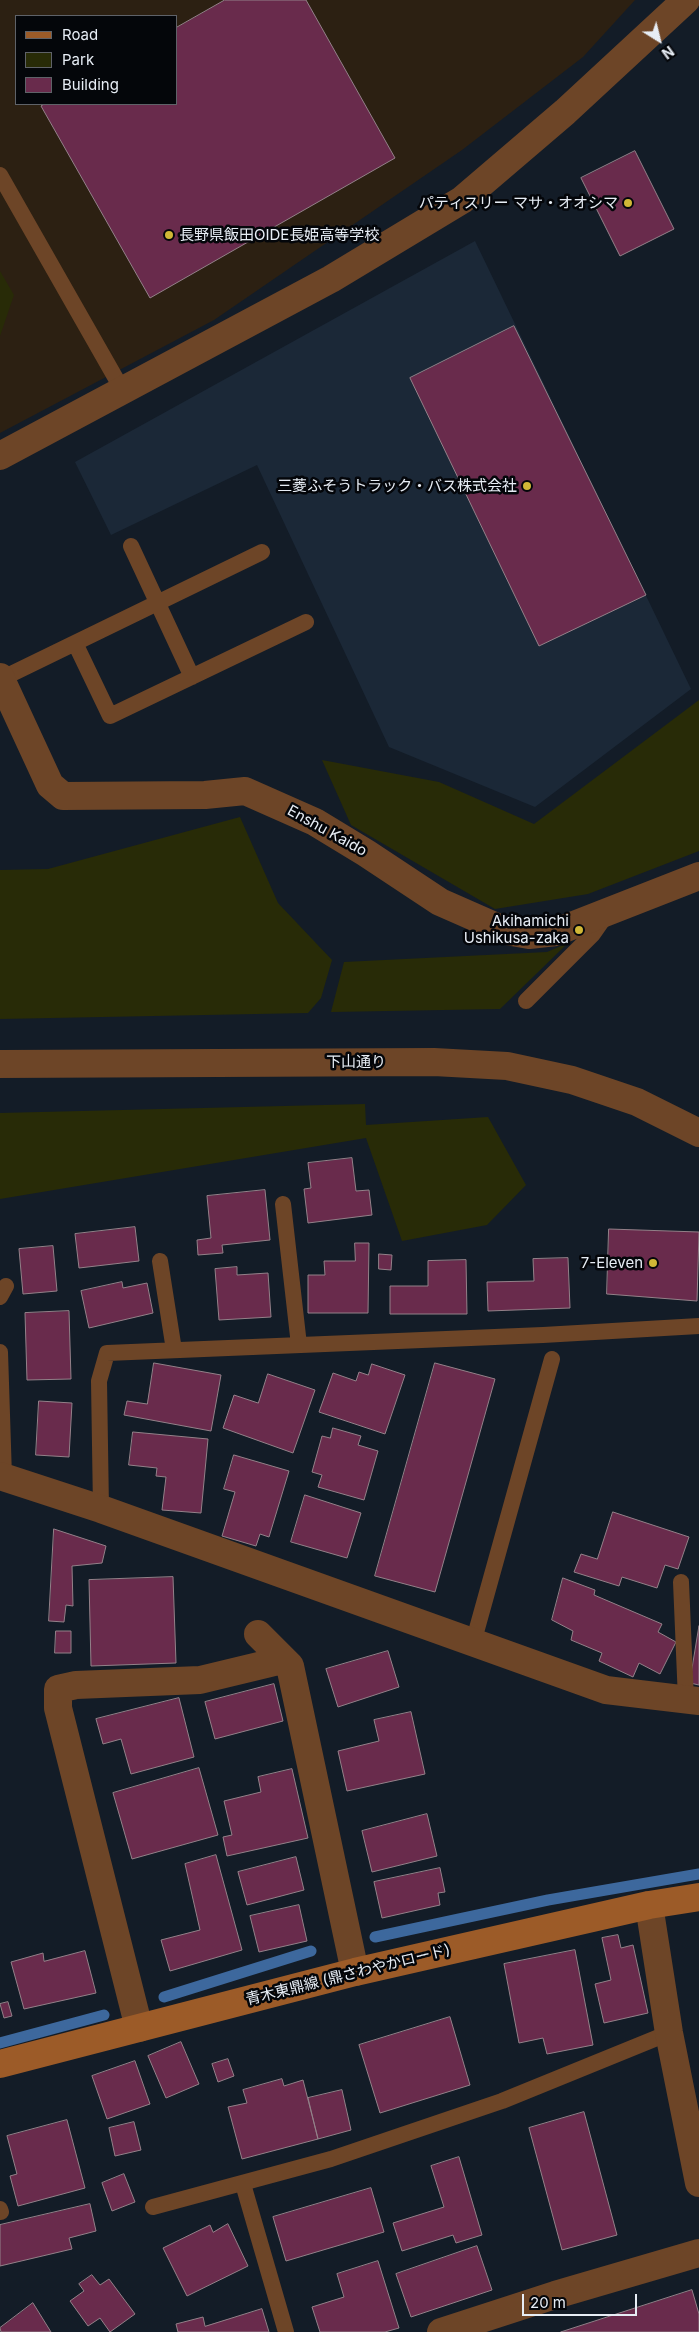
<!DOCTYPE html>
<html>
<head>
<meta charset="utf-8">
<style>
  body { margin:0 }
  #map { position:relative; width:699px; height:2332px; overflow:hidden; background:#131c27; font-family:Inter,sans-serif }
  canvas { display:block }
  .legend { position:absolute; left:15px; top:15px; width:162px; height:90px; box-sizing:border-box; background:#04060a; border:1px solid #5f6268; margin:0; padding:6px 9px; list-style:none; font-size:15px; color:#e7edf5 }
  .legend li { display:flex; align-items:center; gap:10px; height:25px }
  .legend b { width:25px; border:1px solid #5f6268 }
  .north { position:absolute; left:634px; top:15px; width:50px; height:50px; -webkit-text-stroke:4px #04060a; paint-order:stroke; rotate:144deg; font-size:14px; font-weight:700; line-height:20px; text-align:center; color:#e7edf5 }
  .north::after { content:''; display:block; margin:auto; width:18px; height:22px; background:#e7edf5; clip-path:polygon(50% 0,100% 100%,50% 72%,0 100%) }
  .scale { position:absolute; left:522px; top:2294px; width:115px; height:22px; box-sizing:border-box; border:2px solid #e7edf5; border-top:0; padding-left:6px; font-size:15px; line-height:18px; white-space:nowrap; color:#e7edf5; -webkit-text-stroke:4px #04060a; paint-order:stroke }
</style>
</head>
<body>
<div id="map">
<canvas width="699" height="2332"></canvas>
<ul class="legend">
<li><b style="height:6px;background:#9c5b28"></b>Road</li>
<li><b style="height:14px;background:#282b07"></b>Park</li>
<li><b style="height:14px;background:#692b4c"></b>Building</li>
</ul>
<div class="north">N</div>
<div class="scale">20 m</div>
</div>
<script>
const g = document.querySelector('canvas').getContext('2d');
g.lineJoin = 'round';
function fillPath(path, color) { g.fillStyle = color; g.fill(path, 'evenodd'); }
function stroke(path, color, width, dash) { g.strokeStyle = color; g.lineWidth = width; g.lineCap = dash ? 'butt' : 'round'; g.setLineDash(dash || []); g.stroke(path); }
function label(font, color, halo, rows, align = 'center') {
  g.font = font + ' Inter,"Noto Sans JP",sans-serif'; g.lineWidth = 5; g.setLineDash([]); g.textBaseline = 'middle'; g.strokeStyle = halo; g.fillStyle = color; for (const [text, x, y, turn = 0] of rows) {
    g.save(); g.translate(x, y); g.rotate((+turn || 0) * Math.PI / 180); g.textAlign = isNaN(turn) ? turn : align; if (halo) g.strokeText(text, 0, 0); g.fillText(text, 0, 0); g.restore();
  }
}
fillPath(new Path2D(`
  M475 241 691 689 535 807 389 747 257 465 111 535 75 462Z`), '#1b2837');
fillPath(new Path2D(`
  M0 0H635L583 57 462 150 214 320 0 433ZM16 16H176V104H16Z`), '#2c2012');
fillPath(new Path2D(`
  M0 271 14 295 0 336Z
  M699 700V851L588 894 495 909 351 825 322 760 439 782 534 824Z
  M240 817 278 903 332 960 321 998 308 1013 0 1019V870L48 869Z
  M568 943 500 1009 331 1012 344 962 547 952Z
  M365 1104 366 1125 488 1117 526 1185 487 1225 402 1241 366 1138 0 1199V1113Z`), '#282b07');
stroke(new Path2D(`
  M375 1937 548 1900 699 1874
  M164 1997 311 1951
  M0 2043 104 2015`), '#3d689d', 11);
const building = new Path2D(`
  M225 0H306L395 158 150 298 41 106 44 104H176V28Z
  M635 151 674 229 620 256 581 178Z
  M514 326 646 595 539 646 410 378Z
  M352 1158 356 1191 369 1190 372 1215 308 1223 304 1189 311 1188 308 1163Z
  M265 1190 270 1240 222 1245 223 1253 198 1255 197 1240 211 1238 207 1196Z
  M135 1227 139 1261 79 1268 75 1234Z
  M609 1229 699 1232 697 1301 607 1294Z
  M355 1243H369L368 1313H308V1275H325L324 1261H355Z
  M53 1246 57 1291 23 1294 19 1249Z
  M379 1254 392 1255 391 1270 379 1269Z
  M568 1258 570 1308 488 1311 487 1282 534 1281 533 1259Z
  M466 1260 467 1314H390V1286H428V1261Z
  M237 1267V1275L268 1273 271 1317 219 1320 215 1269Z
  M122 1282 123 1288 147 1283 153 1313 89 1328 81 1291Z
  M69 1311 71 1379 27 1380 25 1313Z
  M154 1363 221 1375 211 1431 124 1415 127 1401 147 1404Z
  M435 1363 495 1379 435 1592 375 1576Z
  M372 1364 405 1375 385 1434 319 1412 333 1373 356 1381 359 1372 368 1375Z
  M268 1374 315 1390 293 1453 223 1428 234 1395 258 1403Z
  M39 1401 72 1403 69 1457 36 1455Z
  M333 1428 361 1436 358 1445 378 1451 364 1500 318 1487 322 1475 312 1472 322 1436 330 1438Z
  M133 1432 208 1439 201 1513 162 1510 166 1477 156 1476 157 1468 129 1465Z
  M234 1455 289 1471 269 1537 260 1534 256 1546 222 1536 235 1492 224 1489Z
  M305 1495 361 1513 347 1558 291 1542Z
  M613 1512 689 1537 678 1569 665 1565 657 1588 622 1577 619 1586 574 1572 581 1554 597 1559Z
  M54 1529 106 1546 102 1563 72 1566 73 1606 66 1605 64 1622 49 1621Z
  M173 1577 176 1663 91 1666 89 1580Z
  M563 1578 595 1590 594 1595 662 1624 658 1632 676 1642 660 1674 639 1663 633 1677 599 1661 602 1653 571 1640 573 1631 552 1620Z
  M699 1626V1685L690 1683Z
  M56 1631H71V1653H55Z
  M388 1651 399 1687 338 1707 326 1669Z
  M274 1684 283 1721 215 1739 205 1702Z
  M179 1698 194 1757 131 1774 121 1739 103 1744 96 1719Z
  M411 1712 425 1774 347 1791 338 1751 379 1741 374 1720Z
  M199 1768 218 1835 132 1859 113 1793Z
  M292 1769 308 1838 227 1856 223 1837 232 1835 224 1801 261 1792 258 1777Z
  M427 1814 437 1856 372 1872 362 1831Z
  M216 1855 242 1950 170 1971 161 1940 200 1930 185 1864Z
  M296 1857 304 1890 247 1905 238 1872Z
  M440 1868 445 1892 438 1893 440 1905 382 1918 374 1882Z
  M299 1905 307 1941 259 1952 250 1916Z
  M618 1935 621 1948 633 1945 648 2013 604 2023 595 1984 611 1980 602 1938Z
  M575 1950 593 2045 547 2054 543 2038 519 2043 504 1964Z
  M85 1951 96 1993 24 2009 11 1962 43 1953 44 1961Z
  M8 2002 12 2016 4 2018 0 2004Z
  M450 2017 470 2085 380 2113 359 2045Z
  M181 2042 199 2084 166 2098 148 2056Z
  M228 2059 234 2076 218 2082 212 2064Z
  M135 2061 150 2104 107 2119 92 2076Z
  M282 2079 284 2086 303 2080 318 2139 242 2159 228 2107 247 2103 243 2090Z
  M342 2090 351 2130 318 2139 308 2098Z
  M584 2112 617 2235 562 2250 529 2128Z
  M67 2120 85 2188 18 2206 10 2176 17 2174 7 2136Z
  M134 2122 141 2150 115 2156 109 2128Z
  M459 2157 482 2235 456 2243 453 2235 402 2251 393 2223 444 2207 431 2166Z
  M124 2174 135 2202 112 2211 102 2183Z
  M371 2188 384 2232 286 2261 273 2217Z
  M90 2204 96 2231 69 2238 72 2249 0 2266V2225Z
  M228 2224 248 2266 187 2296 163 2248 210 2225 213 2232Z
  M477 2246 492 2290 411 2317 396 2274Z
  M378 2261 399 2328 385 2332H320L312 2307 344 2297 337 2274Z
  M92 2275 100 2285 109 2279 135 2314 110 2332 100 2318 88 2326 70 2301 84 2291 79 2284Z
  M692 2290 699 2314V2332H561Z
  M33 2303 51 2332H1L0 2328Z
  M262 2309 269 2332H178L176 2324 203 2317 205 2326Z`);
fillPath(building, '#692b4c');
stroke(building, '#938189', 1);
stroke(new Path2D(`
  M0 175 123 391
  M131 546 192 677
  M75 643 110 716 306 622
  M1 679 262 552
  M526 1001 593 934 607 914
  M283 1204 299 1345
  M160 1261 174 1350
  M0 1297 6 1286
  M0 1352 4 1477
  M101 1509 99 1381 107 1353 543 1335 699 1326
  M681 1582 686 1700
  M473 1643 552 1359
  M243 2184 286 2332
  M153 2207 331 2159 502 2101 669 2033
  M0 2209 1 2212`), '#6d4527', 16);
stroke(new Path2D(`
  M0 677 50 785 63 796 205 795 245 791 315 822 366 853 440 902 506 931 529 935 556 932 699 876
  M0 1476 101 1509 606 1690 699 1701
  M258 1634 290 1666 355 1972
  M649 1905 669 2033 699 2183
  M139 2028 58 1708V1689L76 1685 200 1680 283 1660
  M441 2332 555 2295 699 2253`), '#6d4527', 28);
stroke(new Path2D(`
  M0 456 331 279 462 200 565 112 686 0
  M0 1064 434 1062 507 1066 572 1080 637 1102 699 1133`), '#6d4527', 28);
stroke(new Path2D(`
  M0 2064 355 1972 649 1905 699 1897`), '#9c5b28', 28);
for (const [x, y, r, color] of [
  [628,203,5,"#d0b736"],
  [169,235,5,"#d0b736"],
  [527,486,5,"#d0b736"],
  [579,930,5,"#d0b736"],
  [653,1263,5,"#d0b736"]
]) { const dot = new Path2D(); dot.arc(x, y, r, 0, 2 * Math.PI); g.fillStyle = color; g.fill(dot); stroke(dot, '#04060a', 2); }
label('15px', '#e7edf5', '#04060a', [
  ["パティスリー マサ・オオシマ",618,203],
  ["長野県飯田OIDE長姫高等学校",179,235,"left"],
  ["三菱ふそうトラック・バス株式会社",517,486],
  ["Akihamichi",569,921],
  ["Ushikusa-zaka",569,938],
  ["7-Eleven",643,1263]
], 'right');
label('15px', '#e7edf5', '#04060a', [
  ["Enshu Kaido",327,831,29],
  ["下山通り",356,1062],
  ["青木東鼎線 (鼎さわやかロード)",348,1975,-14]
]);
</script>
</body>
</html>
